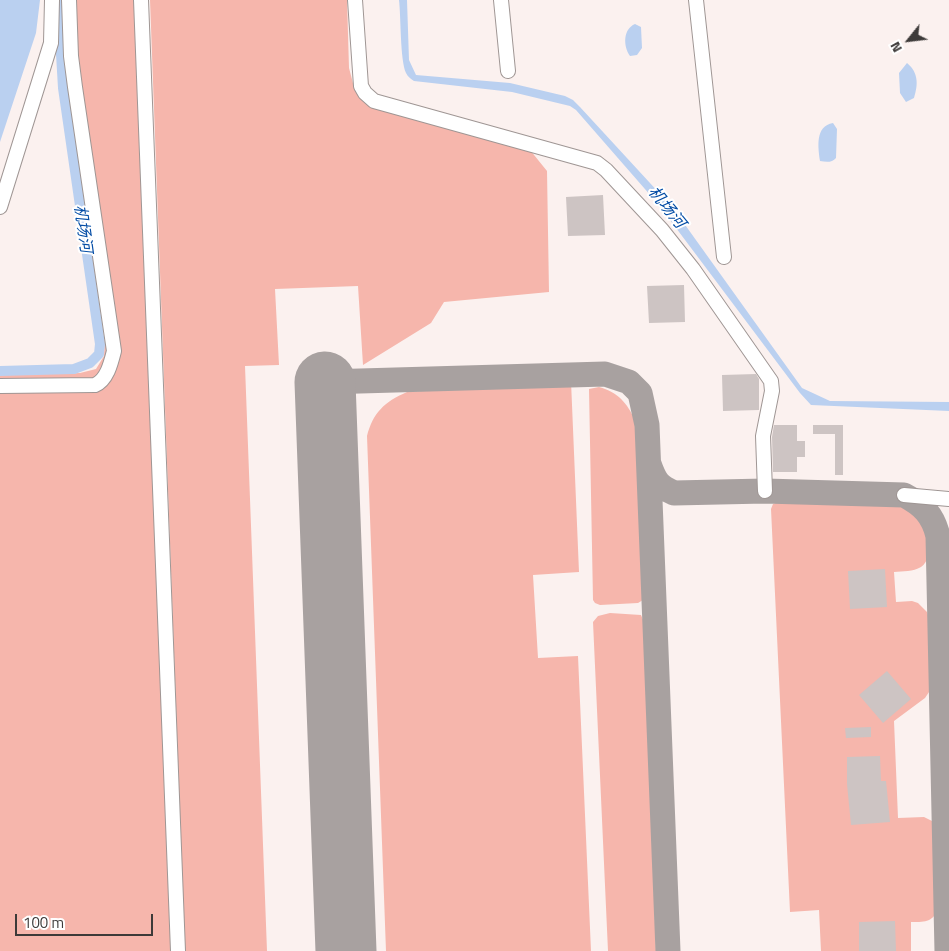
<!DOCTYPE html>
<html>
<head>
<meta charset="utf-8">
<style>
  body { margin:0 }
  #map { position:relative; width:949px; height:951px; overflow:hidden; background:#fbf1ef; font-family:"Titillium Web",sans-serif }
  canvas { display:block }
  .north { position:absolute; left:884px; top:15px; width:50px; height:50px; -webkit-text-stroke:4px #fff; paint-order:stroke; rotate:241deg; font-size:14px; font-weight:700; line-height:20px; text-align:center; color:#3d3a39 }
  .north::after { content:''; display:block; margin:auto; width:18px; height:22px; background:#3d3a39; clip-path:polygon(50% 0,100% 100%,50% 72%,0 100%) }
  .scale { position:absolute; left:15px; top:914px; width:138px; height:22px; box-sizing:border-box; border:2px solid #3d3a39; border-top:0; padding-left:6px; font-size:15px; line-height:18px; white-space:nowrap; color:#3d3a39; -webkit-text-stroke:4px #fff; paint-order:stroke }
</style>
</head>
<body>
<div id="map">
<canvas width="949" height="951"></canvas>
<div class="north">N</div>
<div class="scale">100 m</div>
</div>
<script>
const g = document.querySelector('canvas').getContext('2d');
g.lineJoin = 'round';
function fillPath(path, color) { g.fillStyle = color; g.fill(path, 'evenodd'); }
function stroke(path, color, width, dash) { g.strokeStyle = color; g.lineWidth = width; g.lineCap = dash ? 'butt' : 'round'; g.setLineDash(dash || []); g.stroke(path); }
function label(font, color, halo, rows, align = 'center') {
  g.font = font + ' "Titillium Web","Noto Sans SC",sans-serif'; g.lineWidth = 4; g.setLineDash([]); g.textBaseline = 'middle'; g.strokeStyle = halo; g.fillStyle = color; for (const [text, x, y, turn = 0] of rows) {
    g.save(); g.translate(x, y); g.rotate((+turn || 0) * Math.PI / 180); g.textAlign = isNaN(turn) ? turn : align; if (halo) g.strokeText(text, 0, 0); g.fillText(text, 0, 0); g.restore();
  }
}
fillPath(new Path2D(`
  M62 0H138L171 951H0V375L80 373 96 369 104 356 105 334 94 271 67 81Z
  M150 0H347L349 68 354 87 369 106 530 150 547 171 549 292 444 302 431 323 363 365 358 286 275 289 279 365 245 366 267 951H185Z
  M571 381 579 572 533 575 538 658 578 656 591 951H386L367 436C373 413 384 402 407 392Z
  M599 387C618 392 627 403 635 420L645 595 643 600 638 603 600 605 595 603 593 600 589 389Z
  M781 501 892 503C901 505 910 507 916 514 927 525 936 557 921 567 913 572 903 571 894 572L896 602 912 601 918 603 927 612 929 618 931 689 925 698 894 721 898 818 924 817 932 821 936 827 938 832 940 908C931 922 928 922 911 922V951H821L819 910 790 912 771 509 773 504Z
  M610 613 641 615 644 622 656 951H608L593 622 598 616Z`), '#f6b6ac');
fillPath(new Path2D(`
  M0 0H40L36 33 0 142Z
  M399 0H407L409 60 416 75 510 83 565 96 573 100 580 107 673 208 802 388 830 401 949 402V411L811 405 800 393 658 204 576 110 570 106 512 92 414 81C411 79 408 77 406 73 400 60 401 16 399 0Z
  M635 24 641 27 642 48 637 55 630 56C623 46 623 29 635 24Z
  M907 63C919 73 918 85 914 98L906 102 900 93 899 73Z
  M833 123 837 129 836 158C832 163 826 162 820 161 818 147 815 126 833 123Z`), '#bad0f0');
stroke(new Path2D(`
  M0 371 74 369 90 363 99 354 100 344 63 88 58 3`), '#bad0f0', 10);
stroke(new Path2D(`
  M325 382 605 374 629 382 640 393 647 425 668 951
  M649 464C655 481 658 486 674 493L765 491 904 495C923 505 933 515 938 536L947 951`), '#a8a1a0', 25);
stroke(new Path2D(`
  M325 382 346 951`), '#a8a1a0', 61);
fillPath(new Path2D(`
  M603 195 605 235 568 236 566 197Z
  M684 285 685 322 649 323 647 286Z
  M756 374 759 379V410L723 411 722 375Z
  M774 425H797V441H805V457H797V472H773L772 437Z
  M813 425H843V475H835V434H813Z
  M885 569 887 607 850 609 848 571Z
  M887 671 911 699 883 723 859 695Z
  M871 727V737L846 738 845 728Z
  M880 756 881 781H886L890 822 851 825 847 784V757Z
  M895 921 896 951H859V922Z`), '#cdc4c3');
const minor = new Path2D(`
  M141 0 178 951
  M355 0 361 86 365 93 374 101 597 163 606 170 662 230 693 269 771 381 772 391 763 436 765 491
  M501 0 508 71
  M696 0 724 257
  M0 207 51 43 52 0
  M0 386 95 385C107 380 111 363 114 351L75 87 71 56 69 0
  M904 495 949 499`);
stroke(minor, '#9f9694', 16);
stroke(minor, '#fff', 14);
label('italic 16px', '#044da6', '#fff', [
  ["机场河",666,208,51],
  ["机场河",82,229,82]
]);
</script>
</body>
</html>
